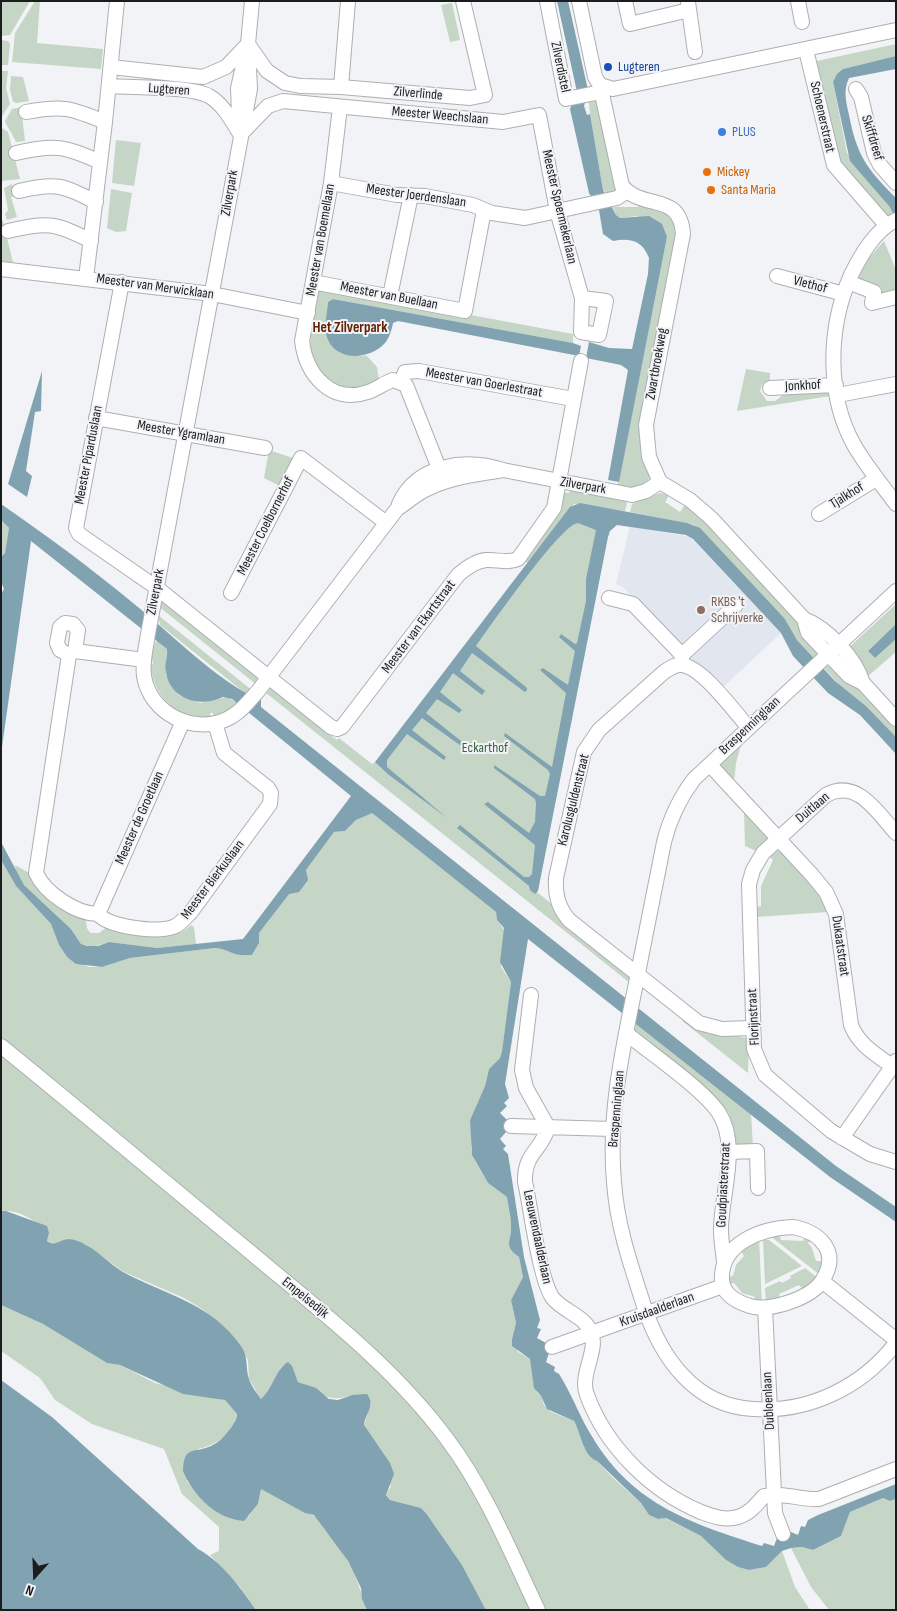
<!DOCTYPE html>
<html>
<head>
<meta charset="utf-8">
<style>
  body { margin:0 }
  #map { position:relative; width:897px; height:1611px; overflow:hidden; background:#f2f3f6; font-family:"Sofia Sans Condensed",sans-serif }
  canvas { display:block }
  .frame { position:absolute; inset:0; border:2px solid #1b1c1d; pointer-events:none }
  .north { position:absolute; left:10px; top:1551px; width:50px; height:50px; -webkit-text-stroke:4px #f2f3f6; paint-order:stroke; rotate:200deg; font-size:14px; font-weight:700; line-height:20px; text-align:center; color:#1b1c1d }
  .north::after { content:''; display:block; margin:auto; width:18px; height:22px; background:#1b1c1d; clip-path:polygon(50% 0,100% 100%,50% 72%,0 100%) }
</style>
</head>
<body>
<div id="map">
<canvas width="897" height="1611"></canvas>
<div class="frame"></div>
<div class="north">N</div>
</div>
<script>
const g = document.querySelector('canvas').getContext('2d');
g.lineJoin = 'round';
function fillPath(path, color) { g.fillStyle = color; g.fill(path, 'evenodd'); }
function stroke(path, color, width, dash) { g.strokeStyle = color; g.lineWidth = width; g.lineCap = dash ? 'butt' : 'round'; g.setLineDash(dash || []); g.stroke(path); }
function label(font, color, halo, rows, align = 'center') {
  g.font = font + ' "Sofia Sans Condensed",sans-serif'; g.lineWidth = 4; g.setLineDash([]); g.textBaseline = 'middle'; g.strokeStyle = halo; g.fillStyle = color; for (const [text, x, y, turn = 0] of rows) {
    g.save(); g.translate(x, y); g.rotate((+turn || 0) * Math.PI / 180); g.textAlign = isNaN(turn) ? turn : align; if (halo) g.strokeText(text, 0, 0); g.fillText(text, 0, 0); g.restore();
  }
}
fillPath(new Path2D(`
  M630 526 690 537 781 633 720 690 677 647 623 587 616 584Z`), '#e1e6ef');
fillPath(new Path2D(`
  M1 1H30L10 35 1 36Z
  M35 1H40L37 43 103 49 101 69 12 62 15 33Z
  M452 3 460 40 450 42 441 5Z
  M1 40 8 41 10 44 8 65H1Z
  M896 44V56L843 69 833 82 847 153 889 206 895 218 889 220 838 164 816 67 817 61Z
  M1 71H8L6 88 10 104 1 118Z
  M11 76 23 77 29 101 17 103 13 102 10 90Z
  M597 101 617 188 615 193 609 195 603 190 590 114 589 102Z
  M21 107 25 141 16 142C13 135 6 125 5 121L12 109Z
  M2 128 8 132 20 179 1 181Z
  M116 140 141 143 134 186 112 183Z
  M12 184 15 196 11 197 17 217 7 220 5 214 8 210 4 188Z
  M111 189 132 193 126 231 116 232 107 228Z
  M638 204 668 211 679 228 641 438 642 453 650 477 643 487 617 489 667 237 637 216 620 218 616 215 613 207H638Z
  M1 220 3 221 13 263 1 261Z
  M884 241 896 270V294L882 297 881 292 856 282 868 259Z
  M320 287 573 334V343L333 299 328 302C326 321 321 350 347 354 354 355 360 357 366 355L377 367 379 380C356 391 346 390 323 381L310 354 311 329Z
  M746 369 770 373V380L762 384 760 391 767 401H775L783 395 829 392 830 396 737 411Z
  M269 450 296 459 282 487 264 478Z
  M570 490 624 500 627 503 625 511 574 504 528 563 522 559 561 492 569 493Z
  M660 493 669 495 665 502 680 512 686 503 698 512 792 613 817 650 815 659 797 640 785 619 694 525 630 512 632 504Z
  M577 508 609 515 535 889 457 828 553 905 629 977 630 983 266 693 271 687 337 740 339 738 372 764 375 762 446 818 376 761Z
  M1 520 9 528 5 554 1 557Z
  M160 599 261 679 257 685 158 606Z
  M896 604V624L868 651 875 658 896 639V652L868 676 845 651Z
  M158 615 253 691C243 704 229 712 213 716V713H210L211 717C176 720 153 696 150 663L153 664V661L150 660 152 637ZM159 619 160 625 245 693 237 703 227 697 200 703 179 695 172 687 166 674 167 649 157 640 153 647Z
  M825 666C848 667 880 710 896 727V737L867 707 845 691 823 667Z
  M738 742 741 745 736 763 734 782 719 769 718 760Z
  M744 810 768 837 758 852 745 846Z
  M369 813H372L496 912 497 920 505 931 501 967 511 982 502 1051 500 1058 489 1069 485 1086 470 1120 472 1136 471 1149 475 1161 488 1183 507 1197C508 1206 511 1216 511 1225 512 1242 502 1245 519 1257L523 1277 511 1300 516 1323 512 1339 518 1352 530 1359 537 1393 541 1396 544 1405 551 1412 574 1421 582 1436 584 1447 612 1477 641 1503 649 1515 658 1519 665 1518 701 1536 726 1560 738 1567 749 1570 766 1567 782 1551 795 1587 810 1610H543L431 1415 1 1042V860L16 886 51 924 59 945 67 957 89 967H102L130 958 215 948C232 950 232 957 252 955L259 943V933L334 832 345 831 356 820Z
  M777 851 781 852 819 894 828 912 756 917 755 907 761 906V886L773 860 770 857Z
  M15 865C33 874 72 901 84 916 88 922 84 928 91 933H99L108 926C132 930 172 945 191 925L194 927 196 944 157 948 109 942 92 947 81 944 71 929 24 885 16 872Z
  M681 1020 749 1039 748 1073Z
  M634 1021 751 1113 753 1148 734 1146 733 1127 728 1112 634 1036 632 1032Z
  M1 1051 393 1380 461 1464 535 1610H486L462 1565 426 1513 421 1508 390 1500 386 1494 391 1486 364 1425 371 1404 352 1395C322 1405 324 1389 298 1382L294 1372 282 1366 269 1393 261 1399 249 1379 248 1360 234 1337 202 1309 184 1298 124 1272 86 1245 68 1239 55 1244 47 1241 49 1233C37 1222 19 1209 1 1211Z
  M779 1233 781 1240 803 1241 805 1234 812 1237 808 1243 812 1248 816 1261H824L820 1275 769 1235Z
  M759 1238 762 1304H754L755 1297 742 1293 734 1283 728 1285 726 1277 733 1276 736 1265 744 1256 740 1249Z
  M763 1240H769L802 1266 765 1284Z
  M805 1268 818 1278 804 1290 799 1285 779 1294 780 1301 766 1303 765 1288 780 1281 782 1283 791 1278 790 1276Z
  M1 1305 43 1324 107 1363 120 1365 155 1383 225 1400 237 1414C236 1433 214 1446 198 1449L187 1481C207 1508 213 1516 248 1517L258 1504 261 1489 318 1518C324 1531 333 1539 341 1550 354 1569 360 1589 367 1610H256L240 1587 210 1555 219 1551V1527L182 1494 164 1449 92 1424 55 1400 40 1378 1 1351Z
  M883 1498 890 1501 896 1499V1610H829L811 1587 791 1548 802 1547 813 1550 841 1536 850 1512Z`), '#c5d5c6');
fillPath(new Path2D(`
  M557 1H568L588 90 584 106 587 115 590 114 603 190 616 215 620 218 649 216 662 224 667 237 619 482 608 480 628 370 621 365 586 358 589 342 609 348 632 349 648 274 649 258C642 240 630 238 613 241L603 234 599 210 589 193 570 109 577 92Z
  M896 56V69L849 78C843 91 846 101 849 115 857 156 867 169 896 198V219L889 206 850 161 833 82 837 74 843 69Z
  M333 299 573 343 581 346 579 356 398 321 393 323C392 329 389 339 384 344 370 359 338 362 328 340 323 329 327 314 328 302Z
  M42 371 41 411 35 412 26 471 32 476 27 497 8 484Z
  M580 503 687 523 700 528 785 619 797 640 835 681 867 707 896 737V754L860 715 828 693 793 656 781 633 693 539 686 535 617 525 610 531 608 537 538 891 535 894 530 890 529 886 457 828 460 825 524 877H529L532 874 535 845 484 804 488 802 529 833 535 822 536 803 535 799 494 768V765L540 796H545L550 774 548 770 504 736 505 733 552 767 566 693 540 670 543 668 568 685 575 651 559 637 561 634 575 644 577 643 586 601V579L596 530 578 523C561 524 489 628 476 646L527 688V690L525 692 472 653 460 671 485 691 482 695 453 673 440 692 462 710 459 713 437 699 426 713 471 749V753L422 718 412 730 446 757 444 760 407 734 387 760V767L447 818 389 775 375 762 570 507Z
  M1 504C46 535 91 568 133 603 170 632 218 683 261 700V707L836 1166 896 1207V1222L830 1177 528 939 505 1084 509 1098 504 1103 507 1106 500 1113 507 1120 503 1125 506 1132 500 1139 506 1146 503 1149 508 1154 524 1257 540 1320 537 1328 541 1329 537 1338 546 1343 545 1350 549 1353 546 1362 555 1367 554 1371 559 1374C572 1394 580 1418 593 1438 633 1505 693 1524 762 1546L764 1543 774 1546 777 1538 791 1532 798 1535 801 1526 805 1527 808 1520 818 1515 896 1484V1499L890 1501 883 1498 850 1512 841 1536 813 1550 802 1547 791 1548 782 1551 766 1567 749 1570 738 1567 726 1560 701 1536 666 1518 658 1519 649 1515 641 1503 597 1461C583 1456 581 1433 574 1421L547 1409 541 1396 534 1388 530 1359 512 1346V1339L516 1323 511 1300 523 1277 519 1257C502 1245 512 1242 511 1225 511 1216 508 1206 507 1197L488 1183 472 1155 470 1120 485 1086 489 1069 500 1058 502 1051 511 982 500 962 504 928 497 920 496 912 372 813 356 820 345 831 334 832 306 870 308 880 299 892 289 894 259 933V943L252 955C232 957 232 950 215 948L130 958 102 967 76 964 67 957 59 945 51 924 16 886 1 860V842L24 885 71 929 81 944 87 946H98L109 942 157 948 243 939 351 796 232 699 223 697C201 708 170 700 166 672 164 664 168 656 167 649L31 541 1 754V594L4 589 1 582V557L5 553 9 528 1 520Z
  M896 624V639L875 658 868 651Z
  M1 1211H6L47 1226 49 1233 47 1241C55 1247 59 1240 68 1239 73 1239 82 1242 86 1245 99 1252 110 1264 123 1272 166 1295 211 1303 241 1346 249 1358 245 1367 249 1379 251 1386 257 1393 261 1399 273 1389 275 1370 288 1362L292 1366 298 1382 316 1388 329 1399 338 1400 352 1395 367 1394C376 1406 365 1414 364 1425L390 1463 394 1474 386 1495 390 1500 421 1508 426 1513 462 1565 486 1610H367L362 1599 361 1588 348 1561 314 1515 305 1513 261 1489 258 1504 244 1521C214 1518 194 1496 183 1471 184 1445 193 1454 211 1446 220 1442 225 1435 231 1428 234 1423 237 1420 237 1414L225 1400 183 1394 120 1365 107 1363 43 1324 1 1305Z
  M1 1380 52 1417 198 1549C222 1562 240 1587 256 1610H1Z`), '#81a3b1');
const minor = new Path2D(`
  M547 1 566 99 601 92
  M579 1 595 77 600 85 613 89 896 30
  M625 1 630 24 689 10
  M798 1 802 22
  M688 2 695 52
  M248 44 250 89 148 634C146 648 142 662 144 676 150 714 194 735 227 719 240 713 249 701 258 691L397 509C406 503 414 496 423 491 449 477 474 475 503 470
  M248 44 267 71 285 83 300 86 341 87 470 98 485 95 463 1
  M806 50 834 165 886 225
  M111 67 203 77 226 67 248 44
  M109 86C132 88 190 86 209 96 223 104 232 121 240 134
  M341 87 348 1
  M606 87 602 94 622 186C643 211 680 191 683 234L646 425 649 457 660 482 690 500 711 518 804 619 808 633 849 676 863 683 896 719
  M856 89 861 97 874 153 880 165 896 183
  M340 107 331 183 302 341C306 374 331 405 368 392 377 389 384 383 393 380L406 385 444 481
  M26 112C63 105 71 108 105 122
  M239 116 238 88 248 44 252 1
  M241 134 268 106 283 101 503 122 539 115 557 211 582 298 606 301 599 335 581 332 582 298
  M16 153C56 144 64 146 100 162
  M331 183 397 195 425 196 473 205 492 213 525 218 617 198 627 191
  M19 191C56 182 62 185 96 202
  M896 220C875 230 861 255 851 275 828 327 826 395 854 445 866 466 882 485 896 504
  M8 231C48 222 54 222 91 241
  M1 269 212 294 308 313
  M777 276 844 294
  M86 278 105 122 117 1
  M122 282 76 528 79 534 157 588 331 727 337 729 342 727 458 575C466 568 475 561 486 560 497 559 507 564 518 559L554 508 581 361
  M313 282 465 311 484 210
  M848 282 874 292 872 303 896 297
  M390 296 411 195
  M401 382 405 372 419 371 573 399
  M770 388 836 385
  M838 395 896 384
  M96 418 265 448
  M399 504C417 464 466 458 503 470L632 495 646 491 660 482
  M819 514 876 479
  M896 591 694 779C679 799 670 818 664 842 654 891 645 939 635 988 622 1052 608 1116 614 1182 617 1226 631 1266 644 1306 661 1358 695 1406 753 1409 809 1413 862 1387 896 1343
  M231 593 301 458 385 522
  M609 598 633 604 682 655V665
  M804 619C828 628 856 659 863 683
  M69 655 60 650 57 643 60 627 65 623 73 624 78 630 75 651
  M682 655 736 605
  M144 660 75 651 69 655 36 873C45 893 76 914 98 914 109 927 156 933 173 927 180 925 185 918 191 912L270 804 271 793 268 788 224 753 215 723
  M748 727C735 712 702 667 682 665 675 664 670 668 664 672L599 730 584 752 556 878C555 895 558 907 569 920L699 1023 722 1029 753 1028
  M710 765 812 875 826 892 836 914 851 1025C859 1045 875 1054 892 1066
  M896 833C877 812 857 778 826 795L763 853 753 870 749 884 754 1049 765 1075 831 1131 870 1154 896 1162
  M98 914 183 721
  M531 995 522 1070 526 1088 548 1127C542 1151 524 1152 525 1182 531 1209 539 1276 552 1297 562 1311 585 1316 591 1332 599 1350 579 1375 587 1395 606 1447 651 1491 701 1512 712 1516 725 1521 738 1517 749 1514 757 1504 764 1496 783 1492 800 1500 819 1499L896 1469
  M626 1033C650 1053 703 1089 719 1113 740 1146 721 1194 721 1230 721 1241 723 1251 724 1261
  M1 1046C85 1114 166 1183 249 1251 319 1310 392 1365 447 1439 486 1491 510 1551 538 1610
  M511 1126 612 1129
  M842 1138 896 1061
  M728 1152 757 1151 758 1188
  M793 1227C820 1232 841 1252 822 1281 811 1298 770 1312 750 1306 737 1302 723 1295 722 1280 720 1243 762 1228 793 1227Z
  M822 1281 896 1340
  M765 1308 775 1513 783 1534
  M552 1347 723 1286`);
stroke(minor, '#adafb1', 16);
stroke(minor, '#fff', 14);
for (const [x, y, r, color] of [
  [608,67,5,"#1a4fb4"],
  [722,132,5,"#3f7fe0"],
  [707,172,5,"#e8710a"],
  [711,190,5,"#e8710a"],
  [701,610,5,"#8d6e63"]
]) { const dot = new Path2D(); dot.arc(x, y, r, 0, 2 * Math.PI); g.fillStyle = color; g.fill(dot); stroke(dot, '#f2f3f6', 2); }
label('14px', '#1b1c1d', '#f2f3f6', [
  ["Zilverdistel",560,67,78],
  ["Lugteren",169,90,4],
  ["Zilverlinde",418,94,5],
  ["Meester Weechslaan",440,116,5],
  ["Schoenerstraat",822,117,77],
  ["Skiffdreef",872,138,73],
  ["Zilverpark",230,193,-80],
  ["Meester Joerdenslaan",416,196,8],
  ["Meester Spoermekerlaan",559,207,77],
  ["Meester van Boemellaan",321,240,-80],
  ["Vlethof",810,285,15],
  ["Meester van Merwicklaan",155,287,8],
  ["Meester van Buellaan",389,296,11],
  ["Zwartbroekweg",657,364,-80],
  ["Meester van Goerlestraat",484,383,10],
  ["Jonkhof",803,386,-3],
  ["Meester Ygramlaan",181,433,10],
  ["Meester Piparduslaan",89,455,-79],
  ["Zilverpark",583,486,10],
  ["Tjalkhof",847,496,-32],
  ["Meester Coelbornerhof",266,526,-63],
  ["Zilverpark",156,592,-79],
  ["Meester van Ekartstraat",419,627,-53],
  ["Braspenninglaan",750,726,-43],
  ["Karolusguldenstraat",574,800,-76],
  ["Duitlaan",813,808,-40],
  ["Meester de Groetlaan",140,818,-66],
  ["Meester Bierkuslaan",213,880,-53],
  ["Dukaatstraat",840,946,82],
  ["Florijnstraat",754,1017,-93],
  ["Braspenninglaan",617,1109,-85],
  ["Goudpiasterstraat",724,1185,-87],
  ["Leeuwendaalderlaan",537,1237,78],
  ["Empelsedijk",305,1298,39],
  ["Kruisdaalderlaan",657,1310,-20],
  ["Dubloenlaan",769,1401,-93]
]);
label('14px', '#164399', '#f2f3f6', [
  ["Lugteren",618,67]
], 'left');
label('14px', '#366cbe', '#f2f3f6', [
  ["PLUS",732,132]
], 'left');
label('14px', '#c56008', '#f2f3f6', [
  ["Mickey",717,172],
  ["Santa Maria",721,190]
], 'left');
label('14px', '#785e54', '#f2f3f6', [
  ["RKBS 't",711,602],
  ["Schrijverke",711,618]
], 'left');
label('14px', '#38613f', '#f2f3f6', [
  ["Eckarthof",485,748]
]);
label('bold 15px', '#622206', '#f2f3f6', [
  ["Het Zilverpark",350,328]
]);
</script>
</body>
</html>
